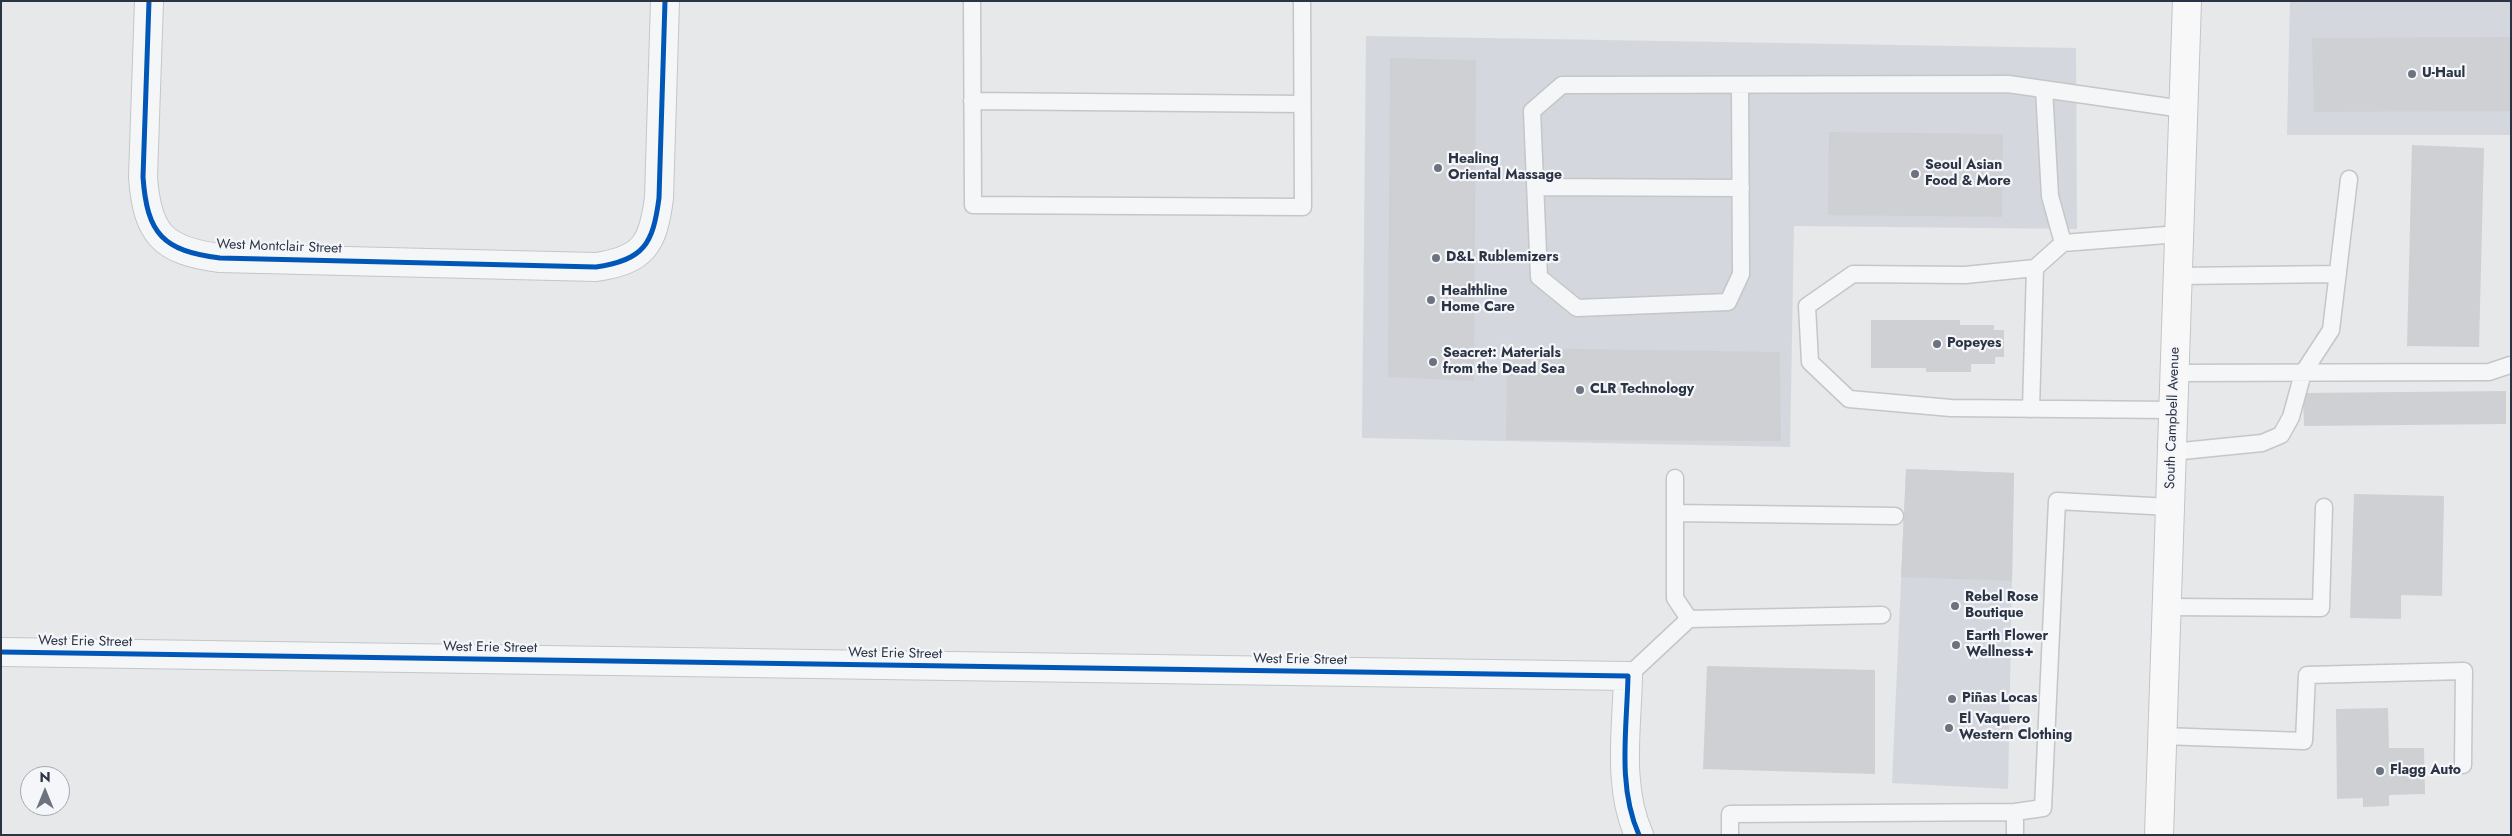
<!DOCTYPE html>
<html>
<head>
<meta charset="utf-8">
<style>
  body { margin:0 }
  #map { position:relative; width:2512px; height:836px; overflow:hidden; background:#e6e8ea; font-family:Jost,sans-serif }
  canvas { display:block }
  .frame { position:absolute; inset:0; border:2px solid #2b3445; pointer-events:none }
  .north { position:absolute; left:20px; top:766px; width:50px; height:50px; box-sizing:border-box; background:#f4f6f9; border:1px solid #a4a8b1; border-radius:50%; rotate:0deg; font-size:14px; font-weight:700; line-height:20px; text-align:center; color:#2b3445 }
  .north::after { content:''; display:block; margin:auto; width:18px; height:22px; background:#6c737f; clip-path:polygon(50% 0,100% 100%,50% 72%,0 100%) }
</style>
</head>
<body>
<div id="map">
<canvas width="2512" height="836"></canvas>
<div class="frame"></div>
<div class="north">N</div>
</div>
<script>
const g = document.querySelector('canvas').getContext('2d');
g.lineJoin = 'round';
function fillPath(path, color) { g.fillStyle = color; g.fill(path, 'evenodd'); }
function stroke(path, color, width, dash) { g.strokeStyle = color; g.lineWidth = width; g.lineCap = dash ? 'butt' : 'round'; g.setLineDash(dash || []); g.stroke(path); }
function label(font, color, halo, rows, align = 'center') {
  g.font = font + ' Jost,sans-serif'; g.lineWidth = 4.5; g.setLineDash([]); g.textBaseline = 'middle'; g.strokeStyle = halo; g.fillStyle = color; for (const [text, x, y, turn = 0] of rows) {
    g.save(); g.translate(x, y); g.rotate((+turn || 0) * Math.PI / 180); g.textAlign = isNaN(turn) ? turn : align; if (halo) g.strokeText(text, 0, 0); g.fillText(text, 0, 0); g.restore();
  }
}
fillPath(new Path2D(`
  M2290 1H2511V135H2287Z
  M1366 36 2076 48 2077 229 1794 226 1790 447 1362 438Z
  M1906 469 2014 473 2008 789 1892 783Z`), '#d4d7dd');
fillPath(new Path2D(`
  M2511 37V111L2314 112 2312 38Z
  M1390 58 1476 60 1474 381 1388 377Z
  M1829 132 2003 134 2002 217 1828 215Z
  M2412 145 2484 148 2479 347 2407 346Z
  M1871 320H1960V325H1994V330H2004V357H1995V364H1971V372H1926V368H1871Z
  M1507 348 1780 352 1781 441 1506 440Z
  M2506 391V424L2304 426 2303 393Z
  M1906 469 2014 473 2012 581 1901 577Z
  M2354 494 2444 496 2442 596 2401 595V619L2350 618Z
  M1707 666 1875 670V774L1703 769Z
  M2388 708 2389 748H2424L2425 794 2389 795V806L2363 807V798L2337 799 2336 709Z`), '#ced0d3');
const service = new Path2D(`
  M972 1 973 205 1303 207 1302 1
  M1740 85 1741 274 1728 302 1577 308 1539 277 1532 111 1562 85 2008 84 2183 109
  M2044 89 2050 196 2063 243
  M972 101 1302 104
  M1535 187 1741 188
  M2178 276 2338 274
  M2174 373 2489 372 2510 365
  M2031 409 2035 268
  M2173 410 1951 408 1849 399 1810 362 1807 306 1853 274 1965 275 2035 268 2063 243 2179 234
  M2172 452 2262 443 2281 435 2291 417 2303 373 2331 330 2349 179
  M1675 513 1895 516
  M2167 607 2321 608 2324 507
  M1689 619 1882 615
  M1628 676 1689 619 1675 598V478
  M2162 736 2304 741 2307 675 2464 671 2463 765
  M2015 812V835
  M1730 835V814L2015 812 2043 808 2057 501 2170 507`);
const minor = new Path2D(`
  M149 1 143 177C147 234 163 251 220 258L596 267C644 260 653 244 659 198L665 1
  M1 652 1628 676C1627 728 1617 786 1639 835`);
const primary = new Path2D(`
  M2159 835 2187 1`);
stroke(service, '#c4c6c8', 19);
stroke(minor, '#c4c6c8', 30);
stroke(primary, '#c2c5c8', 30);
stroke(service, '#f5f6f7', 16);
stroke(minor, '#f5f6f7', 28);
stroke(primary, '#f8f8f8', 28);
stroke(new Path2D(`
  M149 1 143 177C147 234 163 251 220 258L596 267C644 260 653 244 659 198L665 1
  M1 652 1628 676C1627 728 1617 786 1639 835`), '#0057b8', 5);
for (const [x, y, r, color] of [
  [2412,74,5,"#6c737f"],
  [1438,168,5,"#6c737f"],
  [1915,174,5,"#6c737f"],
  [1436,258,5,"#6c737f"],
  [1431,300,5,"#6c737f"],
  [1937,344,5,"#6c737f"],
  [1433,362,5,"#6c737f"],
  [1580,390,5,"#6c737f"],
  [1955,606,5,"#6c737f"],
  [1956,645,5,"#6c737f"],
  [1952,699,5,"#6c737f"],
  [1949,728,5,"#6c737f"],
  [2380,771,5,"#6c737f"]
]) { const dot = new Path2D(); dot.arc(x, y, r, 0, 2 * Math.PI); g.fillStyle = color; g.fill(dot); stroke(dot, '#f4f6f9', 2); }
label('bold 14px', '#2b3445', '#f4f6f9', [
  ["U-Haul",2422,74],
  ["Healing",1448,160],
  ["Oriental Massage",1448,176],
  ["Seoul Asian",1925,166],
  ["Food & More",1925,182],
  ["D&L Rublemizers",1446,258],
  ["Healthline",1441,292],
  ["Home Care",1441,308],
  ["Popeyes",1947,344],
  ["Seacret: Materials",1443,354],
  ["from the Dead Sea",1443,370],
  ["CLR Technology",1590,390],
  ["Rebel Rose",1965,598],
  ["Boutique",1965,614],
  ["Earth Flower",1966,637],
  ["Wellness+",1966,653],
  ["Piñas Locas",1962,699],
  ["El Vaquero",1959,720],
  ["Western Clothing",1959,736],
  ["Flagg Auto",2390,771]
], 'left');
label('14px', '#2b3445', '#f4f6f9', [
  ["West Montclair Street",279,247,2],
  ["South Campbell Avenue",2173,418,-88],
  ["West Erie Street",85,642,1],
  ["West Erie Street",490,648,1],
  ["West Erie Street",895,654,1],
  ["West Erie Street",1300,660,1]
]);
</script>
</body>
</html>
